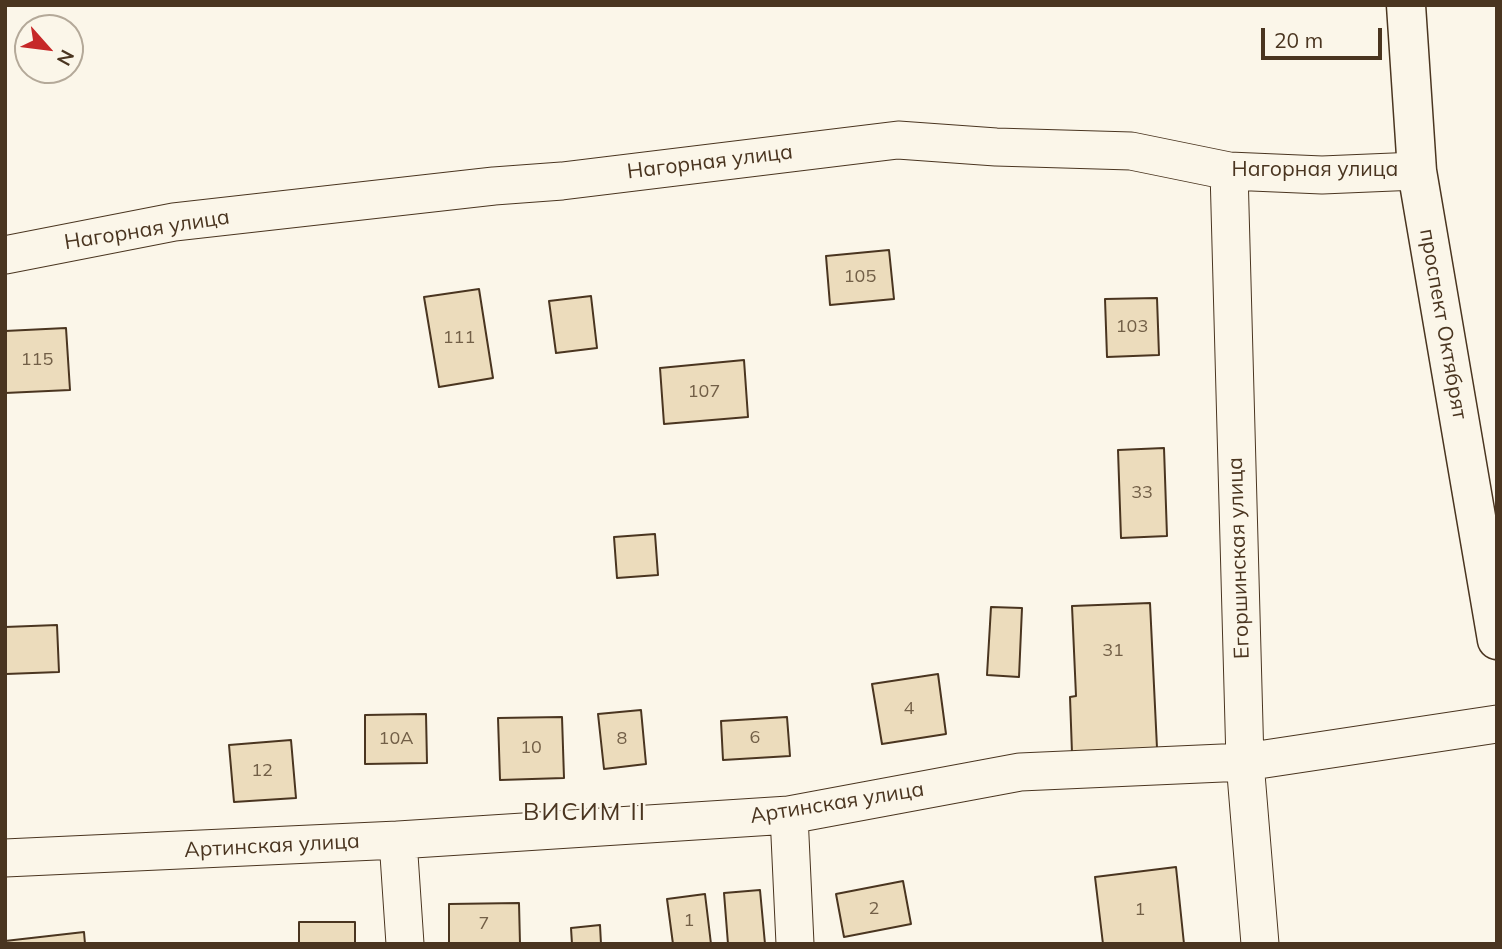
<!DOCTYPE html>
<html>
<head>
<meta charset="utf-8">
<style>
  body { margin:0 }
  #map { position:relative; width:1502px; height:949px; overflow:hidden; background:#fbf6e9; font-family:Mulish,sans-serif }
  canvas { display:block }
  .frame { position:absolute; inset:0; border:7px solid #4a3520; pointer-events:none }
  .north { position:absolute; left:14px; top:14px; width:70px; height:70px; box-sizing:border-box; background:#fbf6e9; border:2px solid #b4a999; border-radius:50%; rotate:118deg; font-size:19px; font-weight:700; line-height:28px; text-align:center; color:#4a3520 }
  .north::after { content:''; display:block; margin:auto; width:24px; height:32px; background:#c62828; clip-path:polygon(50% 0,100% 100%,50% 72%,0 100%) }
  .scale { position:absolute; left:1261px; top:28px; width:121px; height:32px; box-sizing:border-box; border:4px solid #4a3520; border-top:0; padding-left:9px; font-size:21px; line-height:24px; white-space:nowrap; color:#4a3520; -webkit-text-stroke:5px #fbf6e9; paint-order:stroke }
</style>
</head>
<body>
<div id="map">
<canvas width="1502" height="949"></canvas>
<div class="frame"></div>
<div class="north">N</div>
<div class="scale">20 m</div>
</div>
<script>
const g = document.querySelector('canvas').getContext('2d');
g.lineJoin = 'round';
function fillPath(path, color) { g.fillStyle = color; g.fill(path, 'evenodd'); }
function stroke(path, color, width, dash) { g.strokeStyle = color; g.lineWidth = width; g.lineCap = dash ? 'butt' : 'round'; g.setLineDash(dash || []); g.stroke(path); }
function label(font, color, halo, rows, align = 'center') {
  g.font = font + ' Mulish,sans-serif'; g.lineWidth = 5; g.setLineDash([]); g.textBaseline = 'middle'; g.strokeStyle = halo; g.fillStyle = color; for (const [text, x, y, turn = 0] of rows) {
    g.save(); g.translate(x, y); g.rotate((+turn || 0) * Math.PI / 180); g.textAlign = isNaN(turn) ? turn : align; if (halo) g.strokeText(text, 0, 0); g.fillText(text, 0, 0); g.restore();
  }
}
const building = new Path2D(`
  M889 250 894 299 830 305 826 256Z
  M479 289 493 378 439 387 424 297Z
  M591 296 597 348 556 353 549 301Z
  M1157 298 1159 355 1107 357 1105 299Z
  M66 328 70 390 5 393V331Z
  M744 360 748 417 664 424 660 368Z
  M1164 448 1167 536 1121 538 1118 450Z
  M655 534 658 575 617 578 614 537Z
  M1150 603 1157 748 1072 753 1070 697 1076 696 1072 606Z
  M991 607 1022 608 1019 677 987 675Z
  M57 625 59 672 6 674 5 627Z
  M938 674 946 734 882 744 872 684Z
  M641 710 646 764 604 769 598 714Z
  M426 714 427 763 365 764V715Z
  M562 717 564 778 500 780 498 718Z
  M787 717 790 756 723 760 721 721Z
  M291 740 296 798 234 802 229 745Z
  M1176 867 1184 944H1103L1095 877Z
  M903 881 911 924 844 937 836 894Z
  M760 890 765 944H728L724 893Z
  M705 894 711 944H673L667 899Z
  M519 903 520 944H449V904Z
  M299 922H355V944H299Z
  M600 925 601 944H572L571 928Z
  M84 932 85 944H5V941Z`);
fillPath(building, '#ecdcbc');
stroke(building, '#4a3520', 2);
const street = new Path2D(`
  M1229 171 1245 762 1260 944
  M5 255 174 222 494 186 562 181 898 140 996 147 1131 151 1229 171 1322 175 1417 171
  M789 815 795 944
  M398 840 405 944
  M5 858 398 840 789 815 1020 772 1245 762 1497 724`);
const secondary = new Path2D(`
  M1406 5 1417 171 1497 640`);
stroke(street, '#4a3520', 39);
stroke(secondary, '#4a3520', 41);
stroke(street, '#fbf6e9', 37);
stroke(secondary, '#fbf6e9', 38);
label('18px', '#725f47', null, [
  ["105",860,277],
  ["103",1132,327],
  ["111",459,338],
  ["115",37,360],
  ["107",704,392],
  ["33",1142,493],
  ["31",1113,651],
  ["4",909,709],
  ["6",755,738],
  ["10А",396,739],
  ["8",622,739],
  ["10",531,748],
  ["12",262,771],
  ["2",874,909],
  ["1",1140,910],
  ["1",689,921],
  ["7",484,924]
]);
label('21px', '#4a3520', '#fbf6e9', [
  ["Нагорная улица",710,162,-7],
  ["Нагорная улица",1315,170],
  ["Нагорная улица",147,230,-9],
  ["проспект Октябрят",1443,324,80],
  ["Егоршинская улица",1239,558,-92],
  ["Артинская улица",837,803,-9],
  ["Артинская улица",272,846,-3]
]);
g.letterSpacing = '2px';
label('24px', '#4a3520', '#fbf6e9', [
  ["ВИСИМ II",585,813]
]);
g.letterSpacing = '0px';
</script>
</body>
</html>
